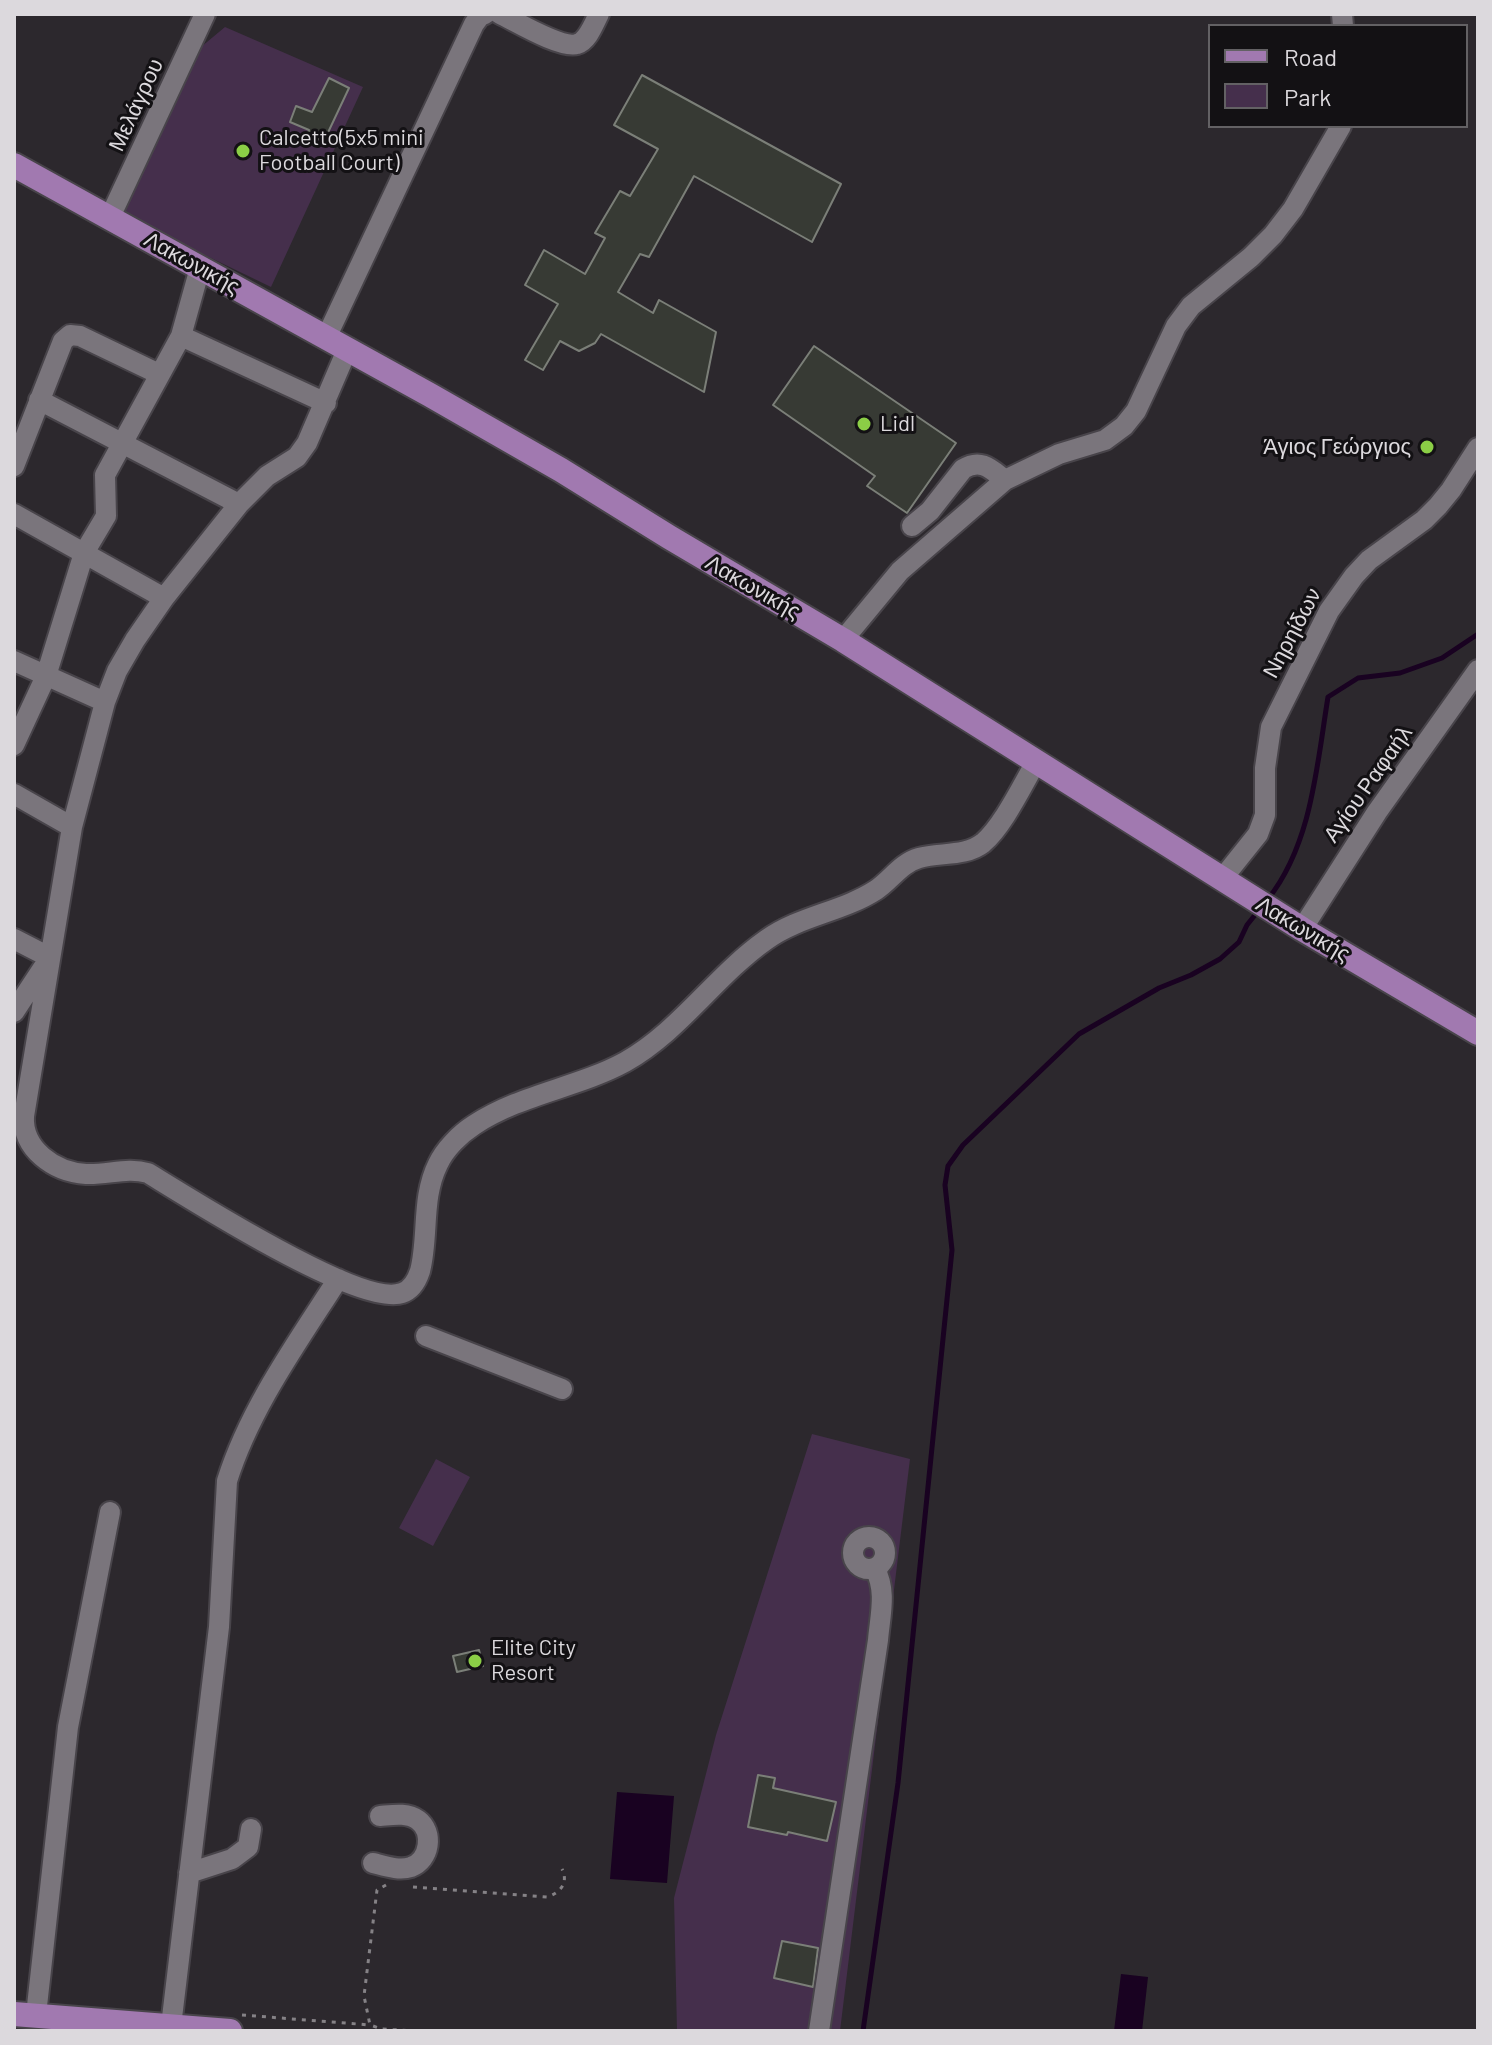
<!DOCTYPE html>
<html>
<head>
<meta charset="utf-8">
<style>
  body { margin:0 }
  #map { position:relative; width:1492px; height:2045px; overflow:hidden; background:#2c282d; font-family:Barlow,sans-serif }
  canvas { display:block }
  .frame { position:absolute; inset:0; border:16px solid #dcd9dd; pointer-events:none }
  .legend { position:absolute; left:1208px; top:24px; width:260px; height:104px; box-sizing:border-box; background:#131114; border:2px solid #636164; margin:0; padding:10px 14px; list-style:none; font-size:24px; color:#dcd9dd }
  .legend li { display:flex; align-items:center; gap:16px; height:40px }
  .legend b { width:40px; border:2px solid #636164 }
</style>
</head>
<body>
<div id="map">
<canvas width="1492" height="2045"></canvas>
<div class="frame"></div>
<ul class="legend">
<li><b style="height:10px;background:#a179b0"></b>Road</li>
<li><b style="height:22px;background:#452f4c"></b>Park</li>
</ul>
</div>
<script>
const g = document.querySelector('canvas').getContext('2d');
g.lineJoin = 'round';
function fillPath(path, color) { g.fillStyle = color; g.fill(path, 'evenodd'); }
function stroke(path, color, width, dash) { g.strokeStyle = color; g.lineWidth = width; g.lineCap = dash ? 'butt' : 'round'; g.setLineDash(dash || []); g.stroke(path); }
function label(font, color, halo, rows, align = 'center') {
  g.font = font + ' Barlow,sans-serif'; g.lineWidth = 6; g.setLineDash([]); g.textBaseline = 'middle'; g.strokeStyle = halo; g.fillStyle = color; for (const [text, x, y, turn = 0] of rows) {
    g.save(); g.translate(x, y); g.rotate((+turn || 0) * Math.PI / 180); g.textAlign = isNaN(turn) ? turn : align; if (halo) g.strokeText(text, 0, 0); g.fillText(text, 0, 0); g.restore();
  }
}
fillPath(new Path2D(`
  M225 27 363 87 271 287 122 215 201 47Z
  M812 1434 910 1459 840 2031H677L674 1898 716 1735Z
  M436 1459 470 1477 433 1546 399 1528Z`), '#452f4c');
fillPath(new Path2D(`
  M617 1792 674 1796 667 1883 610 1879Z
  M1121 1974 1148 1977 1142 2031H1114Z`), '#190221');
stroke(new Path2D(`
  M1268 899C1312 844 1317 764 1328 697L1358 678 1400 673 1442 658 1478 634
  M863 2031 898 1783 952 1250 945 1185 948 1166 963 1145 1079 1034 1159 988 1191 975 1220 959 1239 942 1247 925 1259 910`), '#190221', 5);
const building = new Path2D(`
  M642 75 841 184 812 242 694 176 649 257 640 254 618 292 653 313 659 300 716 332 704 392 601 334 595 343 579 351 560 341 543 370 525 360 558 304 525 285 544 250 585 274 605 238 595 233 620 191 630 196 658 149 614 125Z
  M329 78 349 88 324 141 308 135 309 130 290 122 296 106 312 112Z
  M814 346 956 443 907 513 867 486 875 476 773 405Z
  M479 1650 483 1666 457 1672 453 1656Z
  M758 1775 775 1778 773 1788 836 1802 827 1841 788 1832 787 1835 748 1827Z
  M782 1941 818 1948 813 1987 774 1978Z`);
fillPath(building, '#373a34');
stroke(building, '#7b7f78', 2);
const minor = new Path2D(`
  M500 14C515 21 561 49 577 44 588 41 594 23 599 14
  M1342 14 1343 26
  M110 217 205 14
  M181 336 326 403
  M326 338 474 24 480 16 485 14
  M347 350 307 443 297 457 267 476 239 504 164 598 135 640 117 671 105 702 72 827 24 1116C22 1149 54 1172 86 1174 108 1175 127 1167 148 1173 189 1198 361 1308 402 1293 411 1290 417 1280 420 1271 429 1236 421 1198 438 1164 445 1149 460 1134 474 1125 521 1094 577 1088 625 1062 680 1031 715 976 766 940 799 916 842 912 876 890 891 880 901 863 919 858 940 852 965 857 983 843 1003 826 1022 786 1036 762
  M39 400 239 504
  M14 466 63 341 70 335 80 336 159 374
  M14 514 164 598
  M912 526 930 511 963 469C981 458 991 469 1005 480
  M843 640 900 571 1005 480 1059 454 1105 440 1124 426 1136 411 1176 326 1191 306 1251 257 1273 235 1293 209 1341 126
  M14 661 105 702
  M14 745 46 676 84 553 106 516 105 475 181 336 200 268
  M14 794 72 827
  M1222 879 1258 834 1265 815V768L1271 727 1329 611 1354 576 1369 560 1424 520 1438 506 1451 490 1478 448
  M1302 929 1377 812 1478 670
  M14 939 49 957
  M14 1012 43 968
  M426 1336 562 1389
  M853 1553a16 16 0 1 1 32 0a16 16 0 1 1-32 0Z
  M373 1863C385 1866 399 1871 411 1867 430 1860 434 1832 418 1820 407 1812 392 1815 380 1816
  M189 1873 232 1859 248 1847 251 1829
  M36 2015 68 1727 110 1512
  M171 2026 219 1627 227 1481C250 1408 297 1343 338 1279
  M819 2031 878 1640C880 1616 887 1591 875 1569`);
const major = new Path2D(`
  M14 165 430 395 561 470 669 537 843 640 1302 929 1478 1033
  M14 2014 230 2031`);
stroke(minor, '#48444a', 24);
stroke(major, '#48444a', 28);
stroke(new Path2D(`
  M386 1885 377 1890 364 1996 370 2025 382 2029 416 2031
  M413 1887 547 1897C560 1893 569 1883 562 1869
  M242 2015 370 2025`), '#858286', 3, [4, 6]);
stroke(minor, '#7a757c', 20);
stroke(major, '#a179b0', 24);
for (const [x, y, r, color] of [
  [243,151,8,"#8bce46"],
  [864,424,8,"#8bce46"],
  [1427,447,8,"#8bce46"],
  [475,1661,8,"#8bce46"]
]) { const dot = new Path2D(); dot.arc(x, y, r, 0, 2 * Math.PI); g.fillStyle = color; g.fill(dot); stroke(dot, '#131114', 3); }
label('22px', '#dcd9dd', '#131114', [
  ["Μελάγρου",136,105,-65],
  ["Λακωνικής",192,263,29],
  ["Λακωνικής",753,587,30],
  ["Νηρηίδων",1292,633,-62],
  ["Αγίου Ραφαήλ",1368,784,-55],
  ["Λακωνικής",1303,929,31]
]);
label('22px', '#dcd9dd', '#131114', [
  ["Calcetto(5x5 mini",259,138],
  ["Football Court)",259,163],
  ["Lidl",880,424],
  ["Άγιος Γεώργιος",1411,447,"right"],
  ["Elite City",491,1648],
  ["Resort",491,1673]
], 'left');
</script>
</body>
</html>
